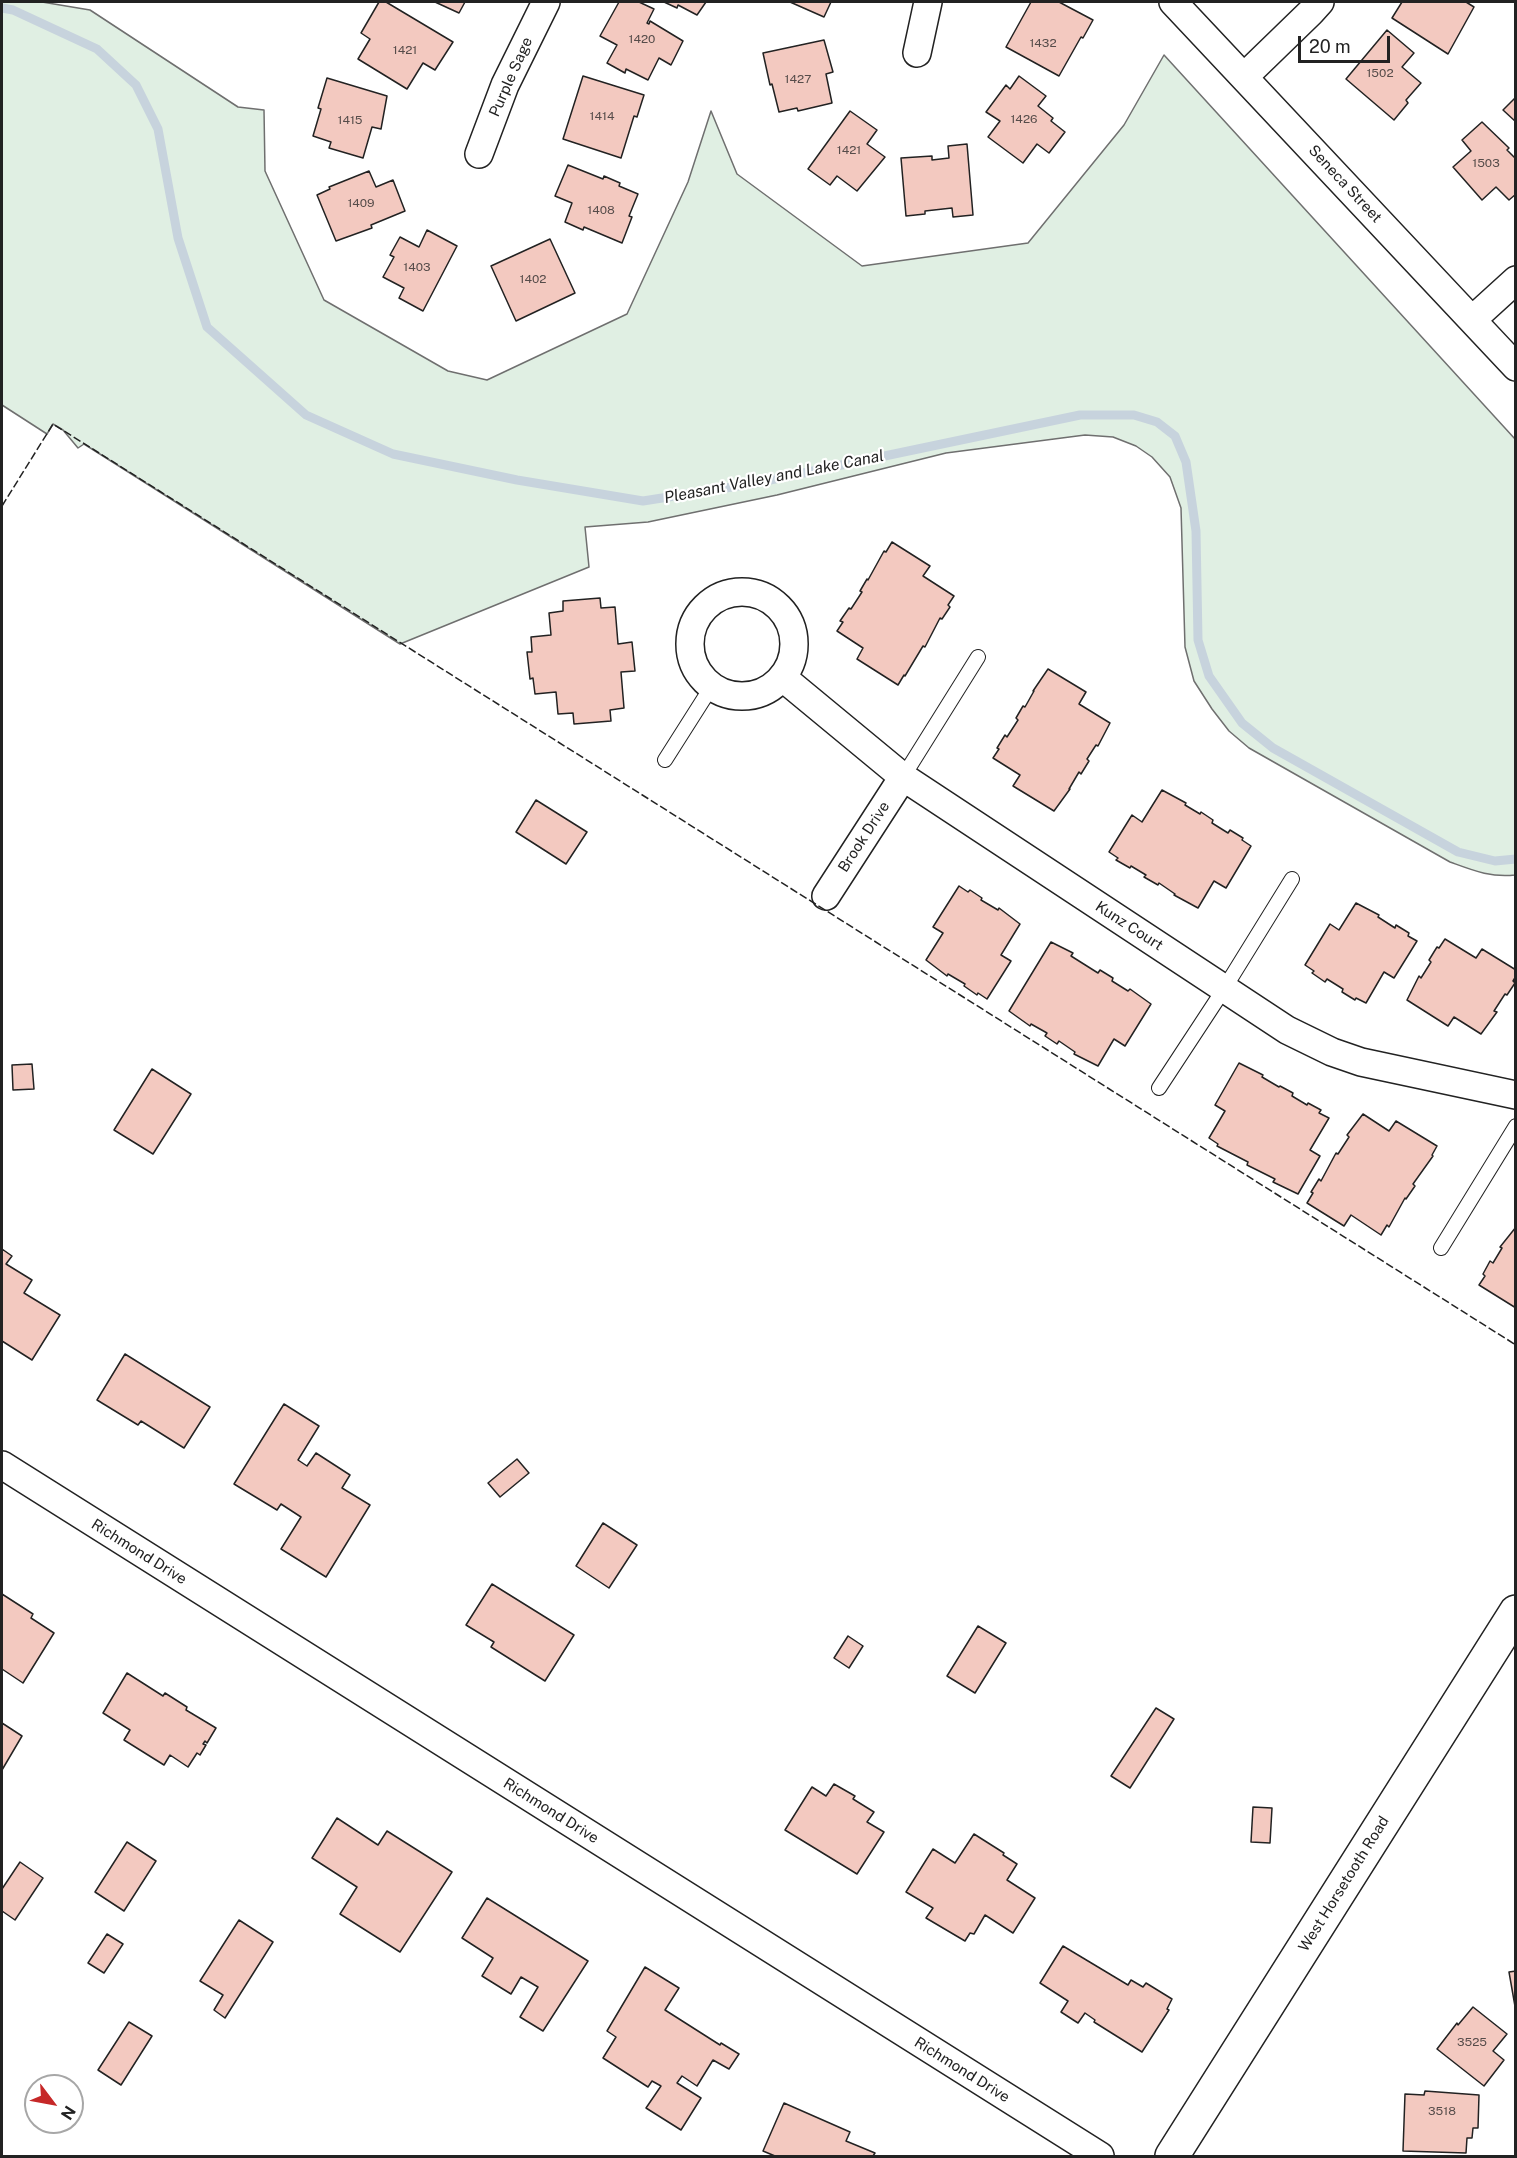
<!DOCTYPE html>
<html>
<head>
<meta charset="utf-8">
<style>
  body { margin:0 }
  #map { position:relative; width:1517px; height:2158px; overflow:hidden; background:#fff; font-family:"Public Sans",sans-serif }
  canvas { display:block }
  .frame { position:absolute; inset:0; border:3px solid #222; pointer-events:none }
  .north { position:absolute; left:24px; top:2074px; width:60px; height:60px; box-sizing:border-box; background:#fff; border:2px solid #a7a7a7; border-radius:50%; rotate:122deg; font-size:16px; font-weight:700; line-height:24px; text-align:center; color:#222 }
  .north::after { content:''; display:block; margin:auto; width:21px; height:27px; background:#c62828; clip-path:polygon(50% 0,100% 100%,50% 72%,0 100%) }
  .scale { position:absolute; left:1298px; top:36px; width:92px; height:27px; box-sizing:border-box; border:3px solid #222; border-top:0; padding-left:8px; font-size:18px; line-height:21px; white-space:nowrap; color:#222; -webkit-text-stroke:4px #fff; paint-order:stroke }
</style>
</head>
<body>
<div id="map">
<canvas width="1517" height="2158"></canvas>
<div class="frame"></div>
<div class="north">N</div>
<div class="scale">20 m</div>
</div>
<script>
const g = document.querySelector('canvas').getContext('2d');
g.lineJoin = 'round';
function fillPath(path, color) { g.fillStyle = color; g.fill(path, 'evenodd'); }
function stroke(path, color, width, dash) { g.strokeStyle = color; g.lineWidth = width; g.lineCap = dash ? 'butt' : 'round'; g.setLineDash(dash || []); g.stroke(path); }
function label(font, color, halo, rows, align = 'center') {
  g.font = font + ' "Public Sans",sans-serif'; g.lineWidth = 4.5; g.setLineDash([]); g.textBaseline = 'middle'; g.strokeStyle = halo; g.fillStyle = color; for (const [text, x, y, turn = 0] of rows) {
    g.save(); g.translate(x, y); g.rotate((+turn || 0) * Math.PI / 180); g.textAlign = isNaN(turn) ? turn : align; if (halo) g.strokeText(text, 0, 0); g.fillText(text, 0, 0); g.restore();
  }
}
const green = new Path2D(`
  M2 2H42L90 10 238 107 264 110 265 171 324 300 448 371 487 380 627 314 688 182 711 111 737 174 862 266 1028 243 1124 125 1164 55 1515 439V875C1491 878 1472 870 1450 862L1249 748 1229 731 1212 709 1194 681 1185 647 1181 508 1170 477 1152 457 1136 446 1113 437 1085 435 946 453 777 495 648 522 585 527 589 567 400 644 84 444 78 448 63 430 53 424 47 434 2 405Z`);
fillPath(green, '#e0efe3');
stroke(green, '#6f6f6f', 1.5);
stroke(new Path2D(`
  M2 8 13 10 97 49 136 85 158 129 178 238 207 327 306 415 393 454 517 480 643 501 751 484 1080 415H1134L1157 422 1175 436 1186 462 1196 531 1198 640 1209 676 1242 723 1273 748 1458 852 1495 861 1516 859`), '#c7d3dd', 9);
const building = new Path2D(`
  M379 2H386L453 42 435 70 423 63 407 89 358 59 370 39 361 33Z
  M435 2H465L459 13Z
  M619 2H639L654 9 647 23 649 24 650 21 683 41 671 65 659 58 648 80 626 69 625 73 607 63 617 45 600 36Z
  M664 2H706L697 15 678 5 677 8Z
  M790 2H831L824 17Z
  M1031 2H1059L1093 20 1083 38 1081 37 1059 76 1006 47Z
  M1402 2H1466L1474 7 1448 54 1392 18Z
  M1387 30 1414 53 1402 67 1421 83 1406 100 1408 103 1394 120 1346 79Z
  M824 40 833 72 826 74 832 103 798 111 797 108 779 112 772 84 770 85 763 53Z
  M583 76 644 95 637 117 634 116 621 158 563 139Z
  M1019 76 1046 96 1038 106 1053 118 1051 121 1065 132 1049 153 1037 144 1023 163 988 137 1000 121 986 112 1006 85 1010 89Z
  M327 78 387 96 381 129 372 127 363 158 329 148 331 142 313 136 321 109 318 108Z
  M1516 97V122L1503 110Z
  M850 111 877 130 867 144 885 157 857 191 837 176 830 185 808 169Z
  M1482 122 1509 148 1507 150 1516 159V194L1509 200 1496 187 1482 200 1453 167 1471 151 1462 140Z
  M967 144 973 215 953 217 952 208 925 211V214L906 216 901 158 932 156V160L949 158 948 146Z
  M568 165 603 179 604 176 620 183 619 186 638 194 629 216 632 217 622 243 584 227 583 230 565 222 572 203 555 196Z
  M369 171 376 187 393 180 405 211 371 225 372 228 336 241 317 195 330 189 329 187Z
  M427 230 457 246 423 311 399 298 404 288 383 277 394 257 390 255 400 237 419 247Z
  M550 239 575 293 516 321 491 266Z
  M892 542 930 566 923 576 954 596 948 605 950 607 942 619 940 618 925 647 923 646 905 676 904 675 898 685 857 659 863 648 837 631 843 622 840 621 849 608 851 609 862 592 860 591 867 579 868 580 884 551 886 552Z
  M600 598 601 608 615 607 618 644 632 642 635 671 621 672 624 708 610 710 611 721 574 724 573 713 558 714 556 692 535 694 533 678 530 679 527 652H532L531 637 551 635 549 613 563 611V601Z
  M1048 669 1086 692 1079 704 1110 723 1098 746 1096 745 1087 759 1089 761 1081 774 1079 772 1069 789H1070L1054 811 1013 786 1020 775 993 758 999 749 997 748 1005 735 1007 737 1018 720 1016 718 1023 706 1025 707 1034 691H1033Z
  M1162 790 1186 803 1185 805 1200 814 1201 812 1213 820 1212 823 1228 833 1230 830 1243 838 1242 840 1251 846 1226 888 1214 881 1198 908 1174 895 1175 894 1159 883 1158 885 1144 877 1146 875 1131 866 1130 868 1116 860 1118 858 1109 852 1132 815 1142 822Z
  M536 800 587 832 566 864 516 832Z
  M959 886 968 892 970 890 982 898 981 900 998 910 999 908 1020 924 1001 955 1011 961 987 999 978 993 977 995 964 986 965 984 948 974 947 976 926 960 943 933 933 927Z
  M1356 903 1379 915 1378 917 1395 928 1396 925 1409 933 1408 936 1417 941 1394 978 1384 972 1366 1003 1356 998 1355 1000 1342 992 1343 989 1327 979 1325 982 1312 973 1314 971 1305 965 1330 924 1339 930Z
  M1445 939 1476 958 1482 949 1516 970V976L1513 981 1515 983 1507 995 1505 994 1494 1011 1497 1012 1481 1034 1454 1017 1448 1026 1407 1000 1419 976 1421 978 1431 962 1429 960 1437 947 1439 948Z
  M1051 942 1073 953 1071 956 1098 973 1100 970 1113 978 1112 981 1128 991 1130 989 1151 1004 1125 1046 1114 1039 1098 1066 1074 1054 1075 1052 1059 1041 1057 1044 1045 1036 1047 1033 1031 1024 1030 1026 1009 1011Z
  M1239 1063 1263 1075 1262 1077 1279 1087 1280 1086 1293 1093 1292 1096 1307 1105 1308 1103 1321 1110 1319 1113 1329 1118 1310 1150 1320 1156 1298 1194 1273 1182 1275 1179 1247 1165 1248 1162 1217 1146 1218 1144 1209 1138 1225 1111 1215 1105Z
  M32 1064 34 1089 13 1090 12 1065Z
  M152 1069 191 1094 153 1154 114 1130Z
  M1363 1114 1389 1131 1396 1121 1437 1146 1432 1155 1433 1156 1413 1184 1415 1186 1406 1199 1405 1198 1389 1227 1387 1225 1381 1235 1351 1215 1344 1226 1307 1203 1313 1193 1311 1192 1319 1179 1321 1181 1336 1153 1338 1154 1349 1137 1347 1135Z
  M1516 1227V1308L1479 1285 1485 1276 1483 1274 1490 1261 1493 1263 1502 1248 1500 1247Z
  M2 1249 12 1256 6 1264 32 1280 24 1293 60 1315 32 1360 2 1341Z
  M125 1354 210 1407 184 1448 141 1421 138 1425 97 1400Z
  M284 1404 319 1426 298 1460 307 1466 316 1453 350 1475 342 1488 370 1505 326 1577 281 1549 301 1517 281 1504 277 1510 234 1484Z
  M517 1459 529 1473 500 1497 488 1483Z
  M603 1523 637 1545 609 1588 576 1566Z
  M492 1584 574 1635 545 1681 491 1647 494 1642 466 1625Z
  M2 1594 33 1614 31 1618 54 1633 23 1683 2 1669Z
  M978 1626 1006 1643 975 1693 947 1676Z
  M848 1636 863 1646 849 1668 834 1658Z
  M127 1673 163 1696 165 1693 187 1707 186 1710 216 1728 207 1743 205 1741 203 1744 206 1745 200 1755 197 1753 188 1767 170 1755 164 1765 124 1740 130 1730 103 1713Z
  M1156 1708 1174 1719 1130 1788 1111 1776Z
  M2 1723 22 1736 2 1770Z
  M834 1784 855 1796 853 1799 874 1812 867 1822 884 1832 857 1874 785 1830 812 1787 826 1796Z
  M1253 1807 1272 1808 1270 1843 1251 1842Z
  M337 1818 378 1845 387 1831 452 1872 400 1952 340 1914 357 1887 312 1858Z
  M974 1834 1004 1853 1003 1855 1017 1864 1007 1880 1035 1898 1013 1933 985 1915 974 1934 970 1933 965 1941 926 1918 933 1908 906 1892 933 1849 955 1863Z
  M127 1842 156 1861 124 1911 95 1892Z
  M20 1862 43 1878 15 1920 2 1911V1889Z
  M487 1898 588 1961 543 2031 520 2017 538 1987 521 1977 511 1994 482 1976 493 1958 462 1938Z
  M239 1920 273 1942 225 2018 214 2010 223 1995 200 1981Z
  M107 1934 123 1944 104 1973 88 1963Z
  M1063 1946 1128 1985 1131 1980 1143 1987 1146 1983 1172 1999 1167 2009 1169 2010 1142 2052 1094 2022 1095 2020 1085 2013 1078 2023 1061 2012 1068 2001 1040 1983Z
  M645 1967 679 1988 665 2010 720 2045 721 2043 739 2054 729 2069 713 2060 697 2086 682 2076 677 2083 701 2098 681 2130 646 2108 661 2086 652 2081 648 2087 603 2058 616 2037 607 2031Z
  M1516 1971V2012L1509 1972Z
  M1473 2007 1507 2034 1493 2051 1504 2060 1484 2086 1437 2049 1457 2023 1458 2025Z
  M129 2022 152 2036 121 2085 98 2070Z
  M1425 2091 1479 2095 1478 2128H1473L1472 2138H1467L1466 2153 1403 2151 1405 2094 1424 2095Z
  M784 2103 850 2132 846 2141 875 2153 873 2156H775L763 2151Z`);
fillPath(building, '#f3c9c0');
stroke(building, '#222', 1.5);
const lane = new Path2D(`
  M665 760 712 686
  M903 777 978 657
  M1159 1088 1224 989 1292 879
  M1441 1248 1516 1126`);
const street = new Path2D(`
  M1173 2 1516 367
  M917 53 928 2
  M1245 76 1311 12 1320 2
  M479 154 505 85 546 2
  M1472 320 1516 280
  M690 644a52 52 0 1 1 104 0a52 52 0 1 1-104 0Z
  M782 677 903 777 1287 1030 1332 1052 1361 1062 1516 1095
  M826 896 903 777
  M2 1465 1100 2156`);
const secondary = new Path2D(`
  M1172 2156 1516 1612`);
stroke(lane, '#222', 16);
stroke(street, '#222', 30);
stroke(secondary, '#222', 36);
stroke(lane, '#fff', 14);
stroke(street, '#fff', 27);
stroke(secondary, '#fff', 33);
stroke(new Path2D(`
  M2 506 53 424 1516 1345`), '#222', 1.5, [8, 3]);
label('12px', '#564c4a', null, [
  ["1420",642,39],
  ["1432",1043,43],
  ["1421",405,50],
  ["1502",1380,73],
  ["1427",798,79],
  ["1414",602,116],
  ["1426",1024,119],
  ["1415",350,120],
  ["1421",849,150],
  ["1503",1486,163],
  ["1409",361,203],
  ["1408",601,210],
  ["1403",417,267],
  ["1402",533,279],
  ["3525",1472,2042],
  ["3518",1442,2111]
]);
label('15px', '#222', '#fff', [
  ["Purple Sage",511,77,-66],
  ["Seneca Street",1345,184,47],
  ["Brook Drive",864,837,-57],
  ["Kunz Court",1129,926,33],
  ["Richmond Drive",139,1552,32],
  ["Richmond Drive",551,1811,32],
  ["West Horsetooth Road",1344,1884,-58],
  ["Richmond Drive",962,2070,32]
]);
label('italic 16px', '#222', '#fff', [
  ["Pleasant Valley and Lake Canal",774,477,-11]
]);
</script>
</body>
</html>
